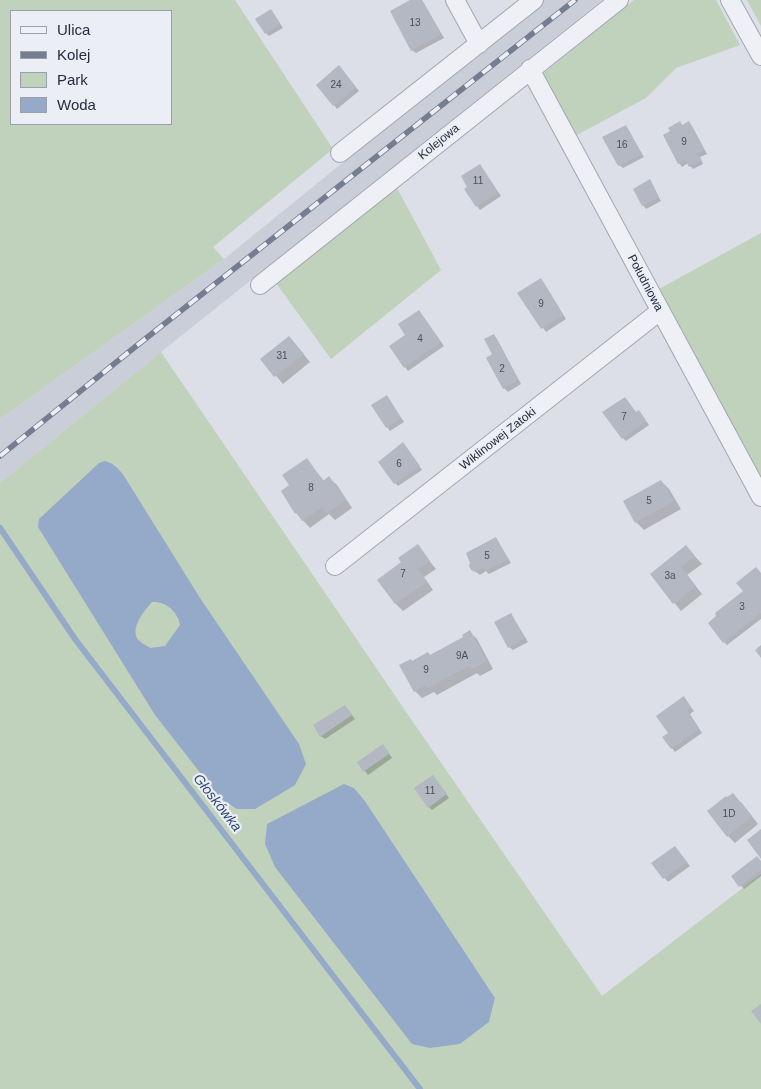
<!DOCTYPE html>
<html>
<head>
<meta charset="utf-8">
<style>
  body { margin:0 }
  #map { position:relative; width:761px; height:1089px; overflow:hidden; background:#dcdfe7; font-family:Helvetica,sans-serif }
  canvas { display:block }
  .legend { position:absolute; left:10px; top:10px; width:162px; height:115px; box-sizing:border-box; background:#ebeef4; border:1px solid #9ca0ab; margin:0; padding:6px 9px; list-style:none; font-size:15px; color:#252c3d }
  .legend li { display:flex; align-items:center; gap:10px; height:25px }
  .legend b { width:25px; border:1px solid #9ca0ab }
</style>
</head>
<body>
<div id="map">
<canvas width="761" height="1089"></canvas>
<ul class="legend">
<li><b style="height:6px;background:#eef0f5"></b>Ulica</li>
<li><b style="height:6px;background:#757d91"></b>Kolej</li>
<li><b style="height:14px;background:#c0d1bc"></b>Park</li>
<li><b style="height:14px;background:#95aac9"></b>Woda</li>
</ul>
</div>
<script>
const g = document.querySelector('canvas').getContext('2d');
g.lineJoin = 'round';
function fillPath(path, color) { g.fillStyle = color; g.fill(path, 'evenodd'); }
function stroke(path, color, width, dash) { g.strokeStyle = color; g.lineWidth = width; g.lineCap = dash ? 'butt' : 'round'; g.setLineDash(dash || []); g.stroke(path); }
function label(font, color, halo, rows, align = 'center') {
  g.font = font + ' Helvetica,sans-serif'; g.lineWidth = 4.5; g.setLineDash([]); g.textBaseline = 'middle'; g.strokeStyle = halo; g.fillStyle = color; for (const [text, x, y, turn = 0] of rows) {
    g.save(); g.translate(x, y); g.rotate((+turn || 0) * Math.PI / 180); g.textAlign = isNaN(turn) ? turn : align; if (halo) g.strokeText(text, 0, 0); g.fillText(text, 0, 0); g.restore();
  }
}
fillPath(new Path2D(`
  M543 0H602L161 352 0 483V419L224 259Z`), '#caced9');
fillPath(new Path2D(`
  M0 0H235L333 149 213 247 224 259 0 419ZM11 11H171V124H11Z
  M634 0H716L740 45 676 68 646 98 575 136 541 75Z
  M747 0H761V26Z
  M397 188 441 270 331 359 273 279Z
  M761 233V480L659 289Z
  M161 352 415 725 602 996 761 874V1089H0V483ZM354 788 365 801 495 998 489 1022 460 1044Z`), '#c0d1bc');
fillPath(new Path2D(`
  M105 461C117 464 123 474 129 484L200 598 299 744 306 764 295 785 255 809H237L220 798 155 715 38 527 39 519 99 463ZM152 602C166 601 178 612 180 625L165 646 150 648C146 645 139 642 137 638 131 626 145 610 152 602Z
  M344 784 354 788 365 801 495 998 489 1022 460 1044 430 1048 412 1044 275 867 265 844 267 824Z`), '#95aac9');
fillPath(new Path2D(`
  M413 0H422L444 38 416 53 412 50Z
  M274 14 283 28 269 36 266 33Z
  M342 70 359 91 337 109 334 105Z
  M680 123 683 126 689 123 692 126 707 154 700 157 703 164 693 169 688 163 682 167 679 163 671 132Z
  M625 126 644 157 623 168 619 165Z
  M480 165 501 196 480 210 477 206Z
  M649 181 661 201 646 209 643 205Z
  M544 283 566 319 546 332 519 294Z
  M422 315 444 346 408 371 405 367 407 336Z
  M494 335 497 339 521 384 508 392 504 388 494 355Z
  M289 337 310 362 283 384 262 359Z
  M387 397 404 422 390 431 387 427Z
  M636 413 642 415 649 425 626 441 623 438Z
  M406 447 422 470 398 486 395 483Z
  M307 460 324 481 329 478 337 485 352 508 335 520 329 514 310 528 296 513 283 491 290 486Z
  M661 481 669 489 681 509 644 530 636 522Z
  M496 538 511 563 489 574 486 571 480 575 472 569Z
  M417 546 436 569 424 577 433 590 403 611 396 604 403 563Z
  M686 547 702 564 687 575 702 594 681 611 651 574Z
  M761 574V619L727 645 724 642 745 591Z
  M511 614 528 642 513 650 509 647Z
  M470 632 477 639 493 669 480 676 477 673 437 695 434 692 422 698 415 691 412 662 430 656 465 638Z
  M684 698 694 711 690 714 702 733 675 752 672 748 669 733Z
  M345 706 355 719 325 739 321 736Z
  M386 749 392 758 368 775 358 762Z
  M436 780 449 798 432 810 429 807Z
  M741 802 758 824 735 843 728 836Z
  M675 847 690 866 668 882 653 863Z
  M761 862V876L744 889 732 876Z`), '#0003');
stroke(new Path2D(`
  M0 528 75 639 420 1089`), '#95aac9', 6);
fillPath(new Path2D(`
  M410 0H422L441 34 411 51 390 11Z
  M271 9 280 24 265 34 255 19Z
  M339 65 356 87 333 106 316 85Z
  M680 121 682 125 689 121 704 150 697 154 701 161 689 167 685 160 678 164 663 135 670 131 668 128Z
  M626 125 642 154 618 166 602 137Z
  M480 164 498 192 476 207 464 189 467 187 461 176Z
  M650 179 659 197 642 206 633 189Z
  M541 278 563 315 541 329 517 293Z
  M419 310 441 342 404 368 389 346 405 335 398 324Z
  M494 334 518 380 503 389 486 358 492 354 484 339Z
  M289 336 304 354 274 377 260 359Z
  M387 395 401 418 386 428 371 405Z
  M625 397 636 412 639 410 646 421 622 439 602 412Z
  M403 442 420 466 394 484 378 462Z
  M307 458 323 481 329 476 346 500 327 513 322 507 302 521 296 512 295 514 281 491 289 485 282 475Z
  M661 480 674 501 635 523 623 501Z
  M496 537 508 559 485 571 483 568 475 572 471 570 469 566 470 563 466 553Z
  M418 544 430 561 418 569 427 582 395 604 377 580 401 562 398 558Z
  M686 545 695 556 681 567 696 586 673 604 650 574Z
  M756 567 761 573V613L723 643 708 623 716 616 715 613 743 591 736 583Z
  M511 613 525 638 508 648 494 622Z
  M470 630 487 661 472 669 470 665 428 688 426 685 414 692 399 665 411 659 412 661 428 652 430 655 463 637 462 635Z
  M761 645V658L755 650Z
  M684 696 691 707 687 710 699 729 671 749 662 737 668 733 656 716Z
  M345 705 352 715 320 737 313 725Z
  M383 744 389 754 363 772 357 762Z
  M433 775 447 794 428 808 414 788Z
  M733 793 752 816 727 837 707 811 726 796 727 797Z
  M761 829V859L747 840Z
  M675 846 687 862 663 879 651 863Z
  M757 856 761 861V870L739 887 731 876Z
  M761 1004V1024L751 1011Z`), '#b3b8c3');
const minor = new Path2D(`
  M455 0 479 44
  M730 0 761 56
  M530 69 761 497
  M340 153 534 0
  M260 285 619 0
  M335 566 660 311`);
stroke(minor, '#a1a6b1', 20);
stroke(minor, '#eef0f5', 18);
const rail = new Path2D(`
  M0 456 135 347 575 0`);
stroke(rail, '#757d91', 5.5);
stroke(rail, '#ebeef4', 4, [11]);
label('10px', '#484f5e', null, [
  ["13",415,23],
  ["24",336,85],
  ["9",684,142],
  ["16",622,145],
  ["11",478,181],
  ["9",541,304],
  ["4",420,339],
  ["31",282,356],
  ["2",502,369],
  ["7",624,417],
  ["6",399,464],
  ["8",311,488],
  ["5",649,501],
  ["5",487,556],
  ["7",403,574],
  ["3a",670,576],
  ["3",742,607],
  ["9A",462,656],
  ["9",426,670],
  ["11",430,791],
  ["1D",729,814]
]);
label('12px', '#252c3d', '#ebeef4', [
  ["Kolejowa",439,142,-39],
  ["Południowa",645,283,62],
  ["Wiklinowej Zatoki",498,439,-38]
]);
label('italic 14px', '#2e4872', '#ebeef4', [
  ["Głoskówka",217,803,52]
]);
</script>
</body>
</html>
